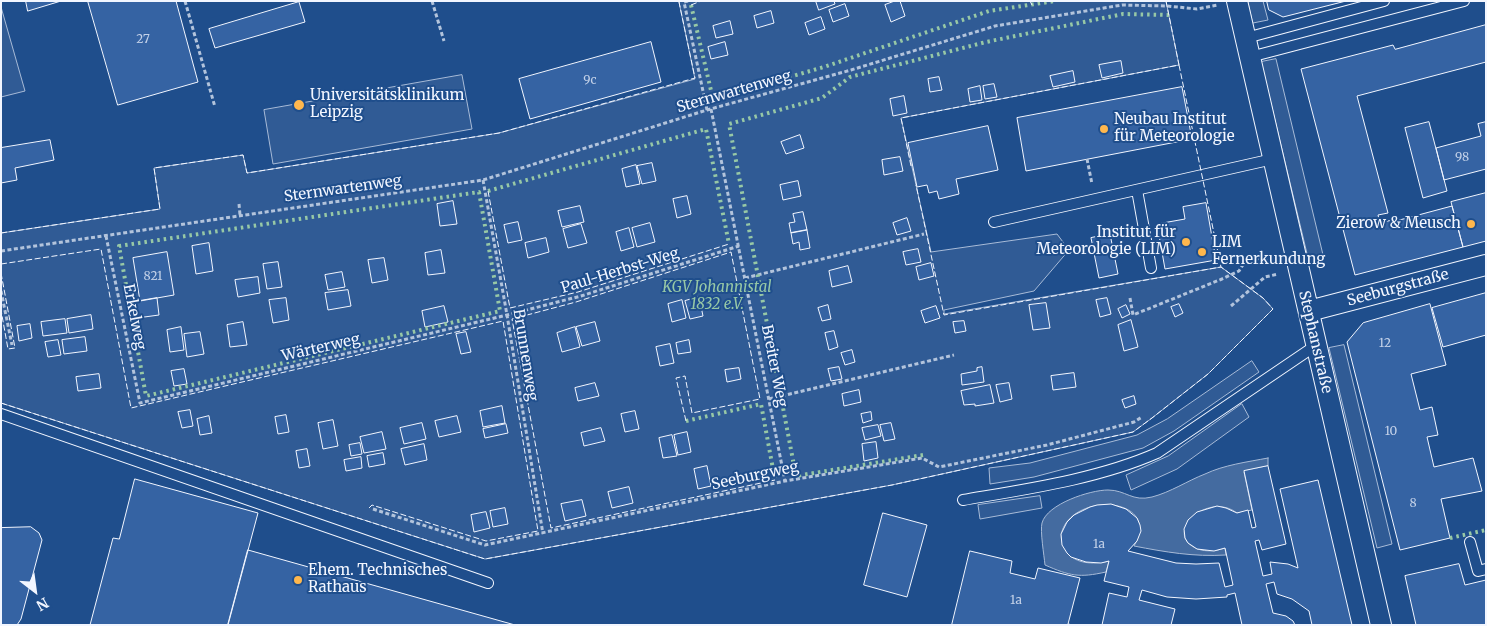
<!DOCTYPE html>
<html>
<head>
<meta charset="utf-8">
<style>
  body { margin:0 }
  #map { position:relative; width:1487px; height:626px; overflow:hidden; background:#1f4e8c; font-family:Merriweather,serif }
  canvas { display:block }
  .frame { position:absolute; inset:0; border:2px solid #f2f6ff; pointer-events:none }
  .north { position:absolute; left:10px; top:566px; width:50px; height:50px; -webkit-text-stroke:4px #1f4e8c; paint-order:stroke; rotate:150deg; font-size:14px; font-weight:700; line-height:20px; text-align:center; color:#f2f6ff }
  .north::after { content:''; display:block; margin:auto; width:18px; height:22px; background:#f2f6ff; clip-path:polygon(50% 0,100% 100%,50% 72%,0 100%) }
</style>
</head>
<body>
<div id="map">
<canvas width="1487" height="626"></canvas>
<div class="frame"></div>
<div class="north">N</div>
</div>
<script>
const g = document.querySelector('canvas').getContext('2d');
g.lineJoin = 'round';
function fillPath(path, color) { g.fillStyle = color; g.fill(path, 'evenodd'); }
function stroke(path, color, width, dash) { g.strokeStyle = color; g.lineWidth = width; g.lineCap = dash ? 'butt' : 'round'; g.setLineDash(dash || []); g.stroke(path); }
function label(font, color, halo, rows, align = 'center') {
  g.font = font + ' Merriweather,serif'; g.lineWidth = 4; g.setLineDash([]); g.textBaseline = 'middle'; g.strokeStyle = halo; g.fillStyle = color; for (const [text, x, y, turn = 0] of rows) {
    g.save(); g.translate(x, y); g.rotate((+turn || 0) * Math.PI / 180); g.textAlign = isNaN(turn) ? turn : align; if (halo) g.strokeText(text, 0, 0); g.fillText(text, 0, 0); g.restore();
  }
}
const built = new Path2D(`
  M682 1H1166L1179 65 901 118 931 252 1057 234 1069 250 1034 291 944 310V314L1221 267 1263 298 1273 309 1208 374 1152 418 1133 432 892 485 485 559 1 403V233L160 209 154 168 243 155 247 173 499 133 695 79 679 2Z
  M1248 1H1263L1268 20 1253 23Z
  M1 7 25 91 1 97Z
  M1276 59 1324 259 1309 262 1261 62Z
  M462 75 472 129 273 164 264 110Z
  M1344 345 1392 544 1377 548 1329 348Z
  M1252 361 1259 372 1174 431 1143 448 1034 477 990 484 989 468 1030 463 1137 435 1167 419Z
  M1242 404 1249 417 1177 469 1131 490 1126 475 1168 456Z
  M1040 496 1042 508 980 519 978 505Z`);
fillPath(built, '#305b95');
stroke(built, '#a8bbd7', 1);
const water = new Path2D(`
  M1268 458V466L1244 472 1252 510 1237 513C1207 490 1161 535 1198 549 1206 552 1216 551 1225 548L1226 555C1194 557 1165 552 1134 546 1160 501 1088 492 1066 523 1058 535 1061 544 1069 554 1078 565 1097 564 1109 561L1106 572C1079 578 1070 576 1045 565 1044 555 1040 531 1042 523 1047 504 1090 490 1108 490 1126 490 1132 502 1152 497 1171 492 1187 481 1205 474 1224 465 1247 462 1268 458Z`);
fillPath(water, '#446ba0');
stroke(water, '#a8bbd7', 1);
const building = new Path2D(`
  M26 1H61L28 11Z
  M88 1H176L198 82 118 105Z
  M816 1H834L835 4 819 10Z
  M895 1H900L905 16 891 22 885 5Z
  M1267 1H1346L1283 17 1269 10Z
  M299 2 305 22 215 48 209 29Z
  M845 4 849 16 833 22 829 10Z
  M771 11 774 23 757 28 754 16Z
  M821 17 825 29 809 35 805 23Z
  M730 21 733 34 716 38 713 26Z
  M1486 25V62L1357 96 1388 213 1378 215 1380 223 1392 220V222L1452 206 1463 247 1355 275 1301 69 1393 45 1395 49Z
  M651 42 661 82 530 119 519 79Z
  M725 42 728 55 711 59 708 47Z
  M1121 61 1123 73 1102 78 1099 65Z
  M1073 71 1075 82 1053 87 1050 76Z
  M939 77 942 90 930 92 928 79Z
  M994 84 997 97 985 99 983 86Z
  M980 86 982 100 970 102 968 89Z
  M1182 87 1192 139 1026 171 1017 118Z
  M904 96 907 113 893 116 890 99Z
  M1429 122 1447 191 1423 198 1405 128Z
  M1486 122V169L1444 180 1436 148 1481 136 1478 124Z
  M988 126 998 170 956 179 959 194 939 199 937 191 929 193 927 185 917 187 908 143Z
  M800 135 804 148 786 154 781 142Z
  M50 140 54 160 15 168 17 180 1 183V148Z
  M900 157 903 171 884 175 882 160Z
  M652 163 656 181 642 184 637 166Z
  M636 165 640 184 626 187 622 169Z
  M798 181 801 196 783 200 780 185Z
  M1486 193V241L1463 247 1451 202Z
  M687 196 691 214 677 218 673 199Z
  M453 201 457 224 440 226 437 204Z
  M1206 203 1216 260 1165 269 1157 224 1185 219 1183 207Z
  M580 206 584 222 562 227 558 211Z
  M803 212 807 230 791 233 789 223 795 222 793 214Z
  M907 218 911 231 897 235 893 223Z
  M518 222 522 240 508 243 504 225Z
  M650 223 655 242 637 247 632 228Z
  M581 224 587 243 568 248 563 229Z
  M629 228 634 247 621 251 616 232Z
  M807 230 810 248 800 250 799 242 793 244 791 233Z
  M1110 234 1118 274 1099 278 1091 238Z
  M546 238 549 252 528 258 525 243Z
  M209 243 213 271 196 274 192 246Z
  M918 249 921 262 906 265 903 252Z
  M441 250 445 273 428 275 425 253Z
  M167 252 174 295 140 301 133 258Z
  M384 258 388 280 372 283 368 260Z
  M278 262 282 287 267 289 263 264Z
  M931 263 934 276 919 280 916 267Z
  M848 266 852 282 832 287 829 271Z
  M342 272 345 287 328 290 325 275Z
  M258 277 260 293 238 297 235 280Z
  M348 290 351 306 328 310 325 293Z
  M1486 293V335L1443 347 1432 308Z
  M699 297 703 316 690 319 685 301Z
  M157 298 159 315 137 318 134 302Z
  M286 298 289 320 273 323 269 300Z
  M1107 298 1111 314 1100 317 1096 300Z
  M682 300 686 318 672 322 668 304Z
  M1046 303 1050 328 1033 330 1029 305Z
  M1179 304 1183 313 1175 317 1171 307Z
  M1430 304 1446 365 1411 374 1420 410 1432 407 1438 435 1427 437 1434 467 1473 458 1482 491 1441 499 1450 538 1400 550 1347 342 1363 323Z
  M828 305 831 319 822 321 818 308Z
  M1126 305 1130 314 1122 318 1118 309Z
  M444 306 448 322 425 327 422 311Z
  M936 306 940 318 925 323 921 311Z
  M91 315 93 329 69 333 67 319Z
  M65 319 67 333 43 336 41 322Z
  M1131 320 1138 347 1124 351 1118 325Z
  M964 321 966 331 955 333 953 322Z
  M243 322 247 345 230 347 227 325Z
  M595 322 600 341 582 346 576 327Z
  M30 324 32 338 19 341 17 326Z
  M181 327 184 350 170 352 167 330Z
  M575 327 580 347 562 352 557 333Z
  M834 331 838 347 829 350 825 333Z
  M200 332 204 354 187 357 184 334Z
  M466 332 471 352 461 354 456 334Z
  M85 337 87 351 64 354 62 340Z
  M58 340 61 355 48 357 45 342Z
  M689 340 691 352 678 354 676 343Z
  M670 344 674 363 660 366 656 347Z
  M852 350 855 362 845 365 841 353Z
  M839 367 842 379 831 381 828 369Z
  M982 367 984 382 962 385 961 374 977 371V368Z
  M739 368 741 379 727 382 725 370Z
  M184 369 187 384 174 386 171 371Z
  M1074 373 1076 387 1053 390 1051 376Z
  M99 374 101 388 78 391 76 377Z
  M595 383 599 396 578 401 575 388Z
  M1009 383 1012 399 1000 402 996 385Z
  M990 385 994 403 975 406V404L964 405 961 391Z
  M859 390 861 402 844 406 842 394Z
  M1134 396 1136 404 1125 408 1122 400Z
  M502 406 505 423 483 427 480 411Z
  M190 410 193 426 182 428 178 412Z
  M635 411 639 429 625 432 621 414Z
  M871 412 872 420 863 423 861 414Z
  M286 415 289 432 278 434 275 417Z
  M209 416 212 433 200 435 197 419Z
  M457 416 461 432 439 437 435 421Z
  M333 420 338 446 323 449 318 423Z
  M422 423 426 439 404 444 400 428Z
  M891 423 895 439 884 441 880 425Z
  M506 424 508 433 485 438 483 429Z
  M878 425 881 436 865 440 862 428Z
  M601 428 605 441 584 446 581 433Z
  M382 432 386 449 364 453 360 437Z
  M687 432 691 452 678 455 674 435Z
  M672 435 677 456 663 458 659 438Z
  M876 442 878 458 864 461 862 444Z
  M360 443 362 454 351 456 349 445Z
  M424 444 427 460 405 465 401 449Z
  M307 449 310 466 299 468 296 451Z
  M383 453 385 464 369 467 367 456Z
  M361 457 362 468 346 471 344 460Z
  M707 466 711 486 698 489 694 469Z
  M1268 466 1286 544 1262 550 1259 540 1255 541 1263 576 1272 574 1270 562 1288 564 1298 568 1280 489 1318 480 1352 625H1312L1309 611 1292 599 1277 594 1274 582 1266 584 1273 613 1286 616 1293 621 1295 625H1242L1235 593 1227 595V597L1196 599 1167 597 1142 590 1139 600 1175 609 1171 625H1102L1109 593 1127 597 1129 587 1104 581 1109 561 1101 563 1086 562 1071 557 1067 553 1062 545 1061 534 1067 522 1074 515 1090 507 1097 505 1111 504 1126 509 1137 518 1140 525 1141 531 1137 541 1128 551 1176 563 1196 564 1219 563 1225 587 1233 585 1225 548 1214 551 1197 549 1188 543 1185 538 1184 529 1188 520 1197 512 1217 506 1226 508 1237 513 1248 510 1252 528 1256 527 1244 471Z
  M135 479 258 513 228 625H90L113 538 119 539Z
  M629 487 633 503 612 508 608 492Z
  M582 500 586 516 565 521 561 504Z
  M505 508 508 524 493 527 490 511Z
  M486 512 490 528 474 532 471 515Z
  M883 513 927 525 907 597 864 585Z
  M31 527 39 533 42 540 21 619 17 625H1V528Z
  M248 550 515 625H228Z
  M970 551 1012 561 1010 573 1035 579 1038 568 1080 578 1068 624 1073 625H952Z
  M1459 564 1465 585 1486 580V625H1416L1405 576Z`);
fillPath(building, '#3563a3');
stroke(building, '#f2f6ff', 1);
const lane = new Path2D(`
  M1246 38 1384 1
  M1250 57 1464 1
  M1137 190 1151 268
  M994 222 1273 159
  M1 414 488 583
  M963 500C1027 489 1098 479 1157 453L1315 346
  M1470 542 1478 571 1486 569`);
const street = new Path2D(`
  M1237 1 1381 625
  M1309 311 1486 265`);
stroke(lane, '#f2f6ff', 12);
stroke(street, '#f2f6ff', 22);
stroke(new Path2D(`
  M185 1 215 107
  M432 1 444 41
  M688 1 684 2 707 110
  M711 109 785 481
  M1087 159 1092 184
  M483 180 507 315 543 534
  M239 204 240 215
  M106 236 140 403 507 315 581 296 739 246
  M1 251 483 180 707 110 851 70 995 26 1122 5 1167 6 1197 9 1218 5
  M745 278 924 234
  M1 291 12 345
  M1130 298 1133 315 1222 279 1239 271 1244 263 1261 258 1275 264
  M1231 306 1265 277 1278 274
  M769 399 954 355
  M373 509 485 545 785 481 922 458 939 467 1047 445 1134 422 1142 417`), '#b3c4dc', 3, [4, 2.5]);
stroke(lane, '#1f4e8c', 10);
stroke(street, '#1f4e8c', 20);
stroke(new Path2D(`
  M691 5 713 99 824 67 989 11 1055 1
  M488 191 706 129 729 244
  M479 192 500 311 146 396 119 246Z
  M686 421 761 404 775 480
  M923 455 796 476 729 124 822 98 850 77 986 42 1123 14 1169 15
  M1450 538 1486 530`), '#97c8a6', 4, [2.5, 4]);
stroke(new Path2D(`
  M1030 1 1032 5
  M691 5 701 1
  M1179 65 1221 267
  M911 166 901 118 1179 65 1166 1
  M488 191 510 308 578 292 729 244
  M1 233 160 209 154 168 243 155 247 173 499 133 695 78 679 2 682 1
  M1 264 101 249 131 408 503 321 538 531 486 541 372 505 369 508
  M1 273 15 348 8 349 1 310
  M1 403 485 559 892 485 1133 432 1152 418 1208 374 1273 309 1263 298 1221 267 944 315 916 185
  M686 421 676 378 685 376 692 413 760 399 731 252 576 302 512 319 551 528 775 480`), '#f2f6ff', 1, [6, 2.5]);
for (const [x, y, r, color] of [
  [299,105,6,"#ffb74d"],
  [1104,129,5,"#ffb74d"],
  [1471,224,5,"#ffb74d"],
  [1186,242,5,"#ffb74d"],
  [1202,252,5,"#ffb74d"],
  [298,580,5,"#ffb74d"]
]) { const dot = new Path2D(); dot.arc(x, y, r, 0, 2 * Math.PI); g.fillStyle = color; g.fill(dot); stroke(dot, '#1f4e8c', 2); }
label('12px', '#c3d1e8', null, [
  ["27",143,40],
  ["9c",590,81],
  ["98",1462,158],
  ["821",153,277],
  ["12",1385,344],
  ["10",1391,432],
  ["8",1413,504],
  ["1a",1099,545],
  ["1a",1016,601]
]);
label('15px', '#f2f6ff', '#1f4e8c', [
  ["Sternwartenweg",734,92,-16],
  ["Sternwartenweg",343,189,-8],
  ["Paul-Herbst-Weg",620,271,-17],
  ["Seeburgstraße",1398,288,-15],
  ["Erkelweg",134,317,79],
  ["Stephanstraße",1315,342,77],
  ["Wärterweg",321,348,-13],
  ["Brunnenweg",525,355,81],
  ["Breiter Weg",774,366,79],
  ["Seeburgweg",755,476,-12]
]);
label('15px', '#f2f6ff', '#1f4e8c', [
  ["Universitätsklinikum",310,96],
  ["Leipzig",310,113],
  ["Neubau Institut",1114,120],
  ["für Meteorologie",1114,137],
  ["Zierow & Meusch",1461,224,"right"],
  ["Institut für",1176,233,"right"],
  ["Meteorologie (LIM)",1176,250,"right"],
  ["LIM",1212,243],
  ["Fernerkundung",1212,260],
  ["Ehem. Technisches",308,571],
  ["Rathaus",308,588]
], 'left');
label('italic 15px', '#97c8a6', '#1f4e8c', [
  ["KGV Johannistal",717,288],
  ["1832 e.V.",717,305]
]);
</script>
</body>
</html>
